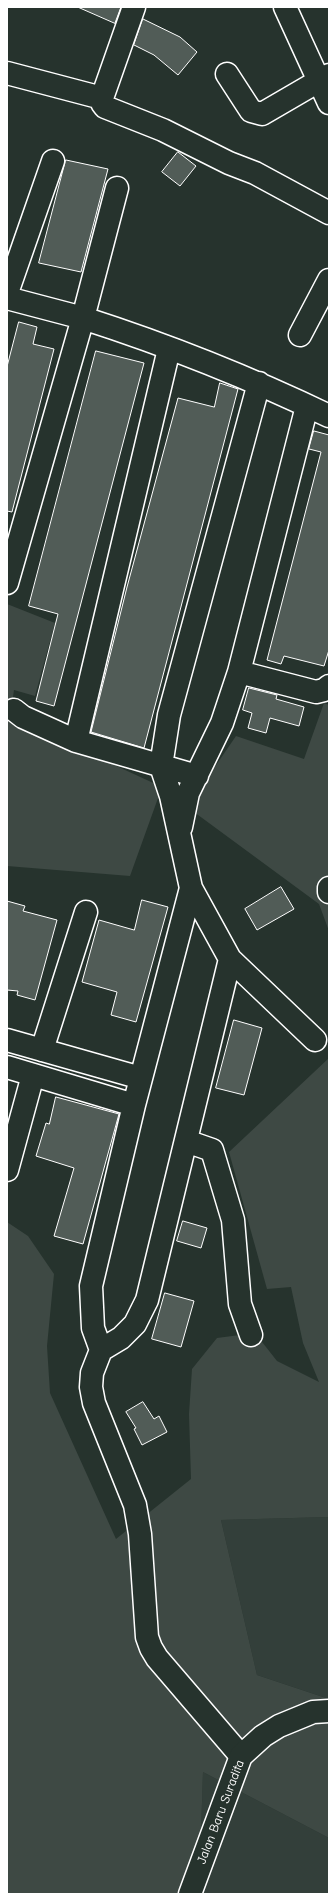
<!DOCTYPE html>
<html>
<head>
<meta charset="utf-8">
<style>
  body { margin:0 }
  #map { position:relative; width:336px; height:1901px; overflow:hidden; background:#26332d; font-family:"Comic Neue",sans-serif }
  canvas { display:block }
  .frame { position:absolute; inset:0; border:8px solid #fff; pointer-events:none }
</style>
</head>
<body>
<div id="map">
<canvas width="336" height="1901"></canvas>
<div class="frame"></div>
</div>
<script>
const g = document.querySelector('canvas').getContext('2d');
g.lineJoin = 'round';
function fillPath(path, color) { g.fillStyle = color; g.fill(path, 'evenodd'); }
function stroke(path, color, width, dash) { g.strokeStyle = color; g.lineWidth = width; g.lineCap = dash ? 'butt' : 'round'; g.setLineDash(dash || []); g.stroke(path); }
function label(font, color, halo, rows, align = 'center') {
  g.font = font + ' "Comic Neue",sans-serif'; g.lineWidth = 3; g.setLineDash([]); g.textBaseline = 'middle'; g.strokeStyle = halo; g.fillStyle = color; for (const [text, x, y, turn = 0] of rows) {
    g.save(); g.translate(x, y); g.rotate((+turn || 0) * Math.PI / 180); g.textAlign = isNaN(turn) ? turn : align; if (halo) g.strokeText(text, 0, 0); g.fillText(text, 0, 0); g.restore();
  }
}
fillPath(new Path2D(`
  M329 1517V1699L257 1675 221 1520Z
  M203 1772 329 1838V1894H199Z`), '#333f3a');
fillPath(new Path2D(`
  M7 604 55 623 35 696 14 690 10 717 162 787 130 876 7 866Z
  M324 703 329 705V931L319 904 194 812 199 790 236 736 304 759Z
  M329 1058V1517L221 1520 257 1675 329 1699V1838L203 1772 199 1894H7V1222L28 1236 54 1274 47 1346 50 1393 116 1539 191 1479 189 1414 192 1369 217 1338 255 1333 277 1361 319 1382 303 1343 291 1287 267 1289 229 1152Z`), '#3e4944');
const building = new Path2D(`
  M78 7H121L115 23Z
  M143 19 180 37 197 52 178 75 154 55 134 45Z
  M178 152 196 166 180 186 162 172Z
  M66 160 108 169 81 272 39 263Z
  M19 322 37 327 33 344 54 349 12 512 7 511V367Z
  M96 351 144 363 54 706 36 701 58 614 29 606Z
  M220 383 238 389 144 748 91 732 127 587 178 398 214 407Z
  M314 431 329 435V650L324 666 284 656 281 664 267 660 321 452 309 449Z
  M249 688 277 695 276 699 304 707 299 726 270 718 266 733 248 728 252 713 243 710Z
  M281 887 294 909 257 930 245 909Z
  M142 900 168 907 136 1022 111 1015 117 992 82 982 99 920 134 930Z
  M7 901 25 906 23 911 57 920 35 1000 17 995 18 991 7 990Z
  M234 1020 262 1028 244 1095 216 1088Z
  M56 1097 119 1114 83 1244 54 1236 74 1168 36 1156 46 1123 49 1124Z
  M183 1221 207 1228 201 1248 177 1241Z
  M165 1293 194 1301 181 1347 152 1339Z
  M143 1402 154 1419 159 1416 167 1432 142 1445 134 1429 136 1428 126 1412Z`);
fillPath(building, '#515c57');
stroke(building, '#fff', 1);
const minor = new Path2D(`
  M134 7 102 98V103L105 107 163 130 229 163 255 173 329 213
  M285 7 329 103
  M7 73 102 98
  M227 74 251 111 262 114 329 75
  M7 293 53 161
  M7 298 83 318 117 188
  M300 335 329 280
  M259 383 169 715 161 766 171 796 191 888 230 959 315 1040
  M7 583 83 318C167 345 250 378 329 416
  M239 672 316 692 324 690 329 686
  M14 710 23 717 76 741 197 776
  M76 741 169 349
  M181 827 188 793 222 723 239 672 307 406
  M329 888V892
  M230 959 147 1300 135 1324 121 1338 101 1350 92 1373 91 1387 94 1403 135 1505 140 1534 147 1637 151 1648 157 1658 241 1756
  M7 1040 141 1078
  M42 1050 86 912
  M7 1067 134 1105
  M186 1141 212 1150 233 1220 240 1304 251 1335
  M7 1170 33 1075
  M101 1350 93 1328 91 1286 134 1105 191 888`);
const secondary = new Path2D(`
  M190 1894 241 1756 263 1736 279 1726 313 1712 329 1711`);
stroke(minor, '#fff', 25);
stroke(secondary, '#fff', 25);
stroke(minor, '#26332d', 22);
stroke(secondary, '#26332d', 22);
label('13px', '#fff', '#26332d', [
  ["Jalan Baru Suradita",221,1812,-69]
]);
</script>
</body>
</html>
